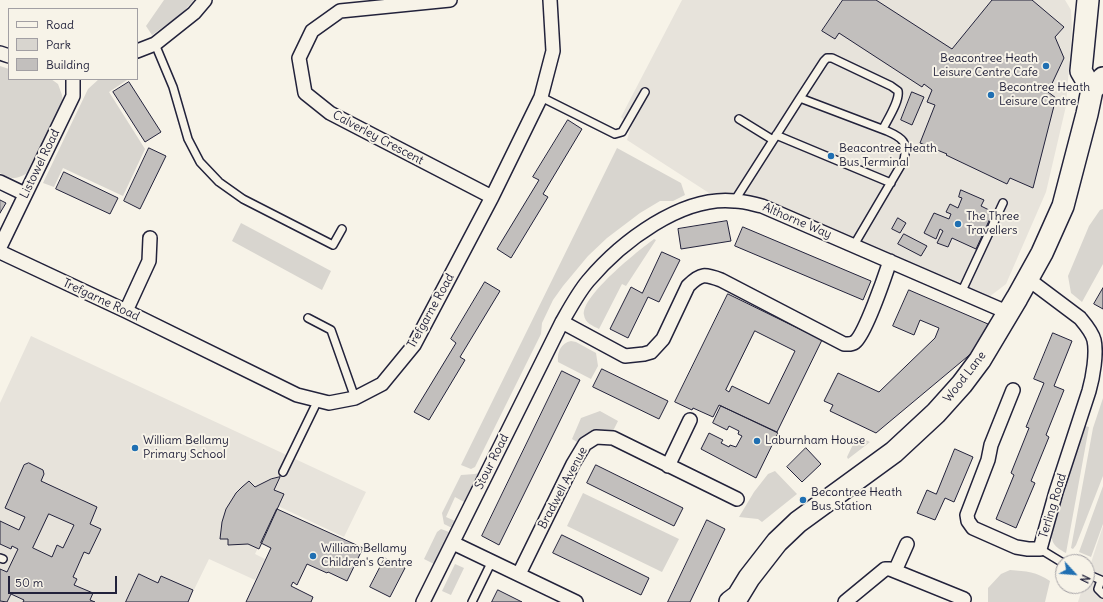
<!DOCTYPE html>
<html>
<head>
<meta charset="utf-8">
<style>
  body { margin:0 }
  #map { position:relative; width:1103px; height:602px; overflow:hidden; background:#f7f3e8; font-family:Delius,sans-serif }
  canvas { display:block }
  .legend { position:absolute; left:8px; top:8px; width:130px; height:72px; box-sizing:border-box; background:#f7f3e8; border:1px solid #a29fa3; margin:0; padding:5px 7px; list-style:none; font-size:12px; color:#22223b }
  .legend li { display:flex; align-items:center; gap:8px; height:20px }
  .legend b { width:20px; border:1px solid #a29fa3 }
  .north { position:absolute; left:1055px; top:554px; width:40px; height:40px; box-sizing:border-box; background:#f7f3e8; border:1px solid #a29fa3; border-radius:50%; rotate:116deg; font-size:11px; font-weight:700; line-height:16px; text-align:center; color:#22223b }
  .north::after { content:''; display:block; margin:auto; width:14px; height:18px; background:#1f6fb2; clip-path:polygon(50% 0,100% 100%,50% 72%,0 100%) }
  .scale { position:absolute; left:8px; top:576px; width:109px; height:18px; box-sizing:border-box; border:2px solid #22223b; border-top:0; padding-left:5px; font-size:12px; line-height:14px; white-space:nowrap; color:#22223b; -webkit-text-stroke:3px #f7f3e8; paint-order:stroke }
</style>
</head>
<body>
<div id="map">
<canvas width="1103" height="602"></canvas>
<ul class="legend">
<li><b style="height:5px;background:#f7f3e8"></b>Road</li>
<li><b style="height:11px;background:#d8d5cf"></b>Park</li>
<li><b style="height:11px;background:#c2bfbd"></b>Building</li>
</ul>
<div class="north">N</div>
<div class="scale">50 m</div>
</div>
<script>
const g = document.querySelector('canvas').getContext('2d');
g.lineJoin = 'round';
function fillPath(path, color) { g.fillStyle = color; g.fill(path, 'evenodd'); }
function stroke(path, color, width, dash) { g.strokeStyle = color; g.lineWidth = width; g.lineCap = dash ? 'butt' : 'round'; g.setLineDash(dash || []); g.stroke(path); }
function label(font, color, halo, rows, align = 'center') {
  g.font = font + ' Delius,sans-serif'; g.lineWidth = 4; g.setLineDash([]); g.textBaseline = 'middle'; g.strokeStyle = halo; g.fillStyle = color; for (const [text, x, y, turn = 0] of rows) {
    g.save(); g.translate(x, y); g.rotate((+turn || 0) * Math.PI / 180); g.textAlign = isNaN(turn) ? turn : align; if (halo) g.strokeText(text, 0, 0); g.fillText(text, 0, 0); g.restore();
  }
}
fillPath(new Path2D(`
  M682 0H1065L1071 10 1072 29 1066 106 1046 192 1006 284 989 297 763 200 733 193H709L627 140 631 127 621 117Z
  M31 336 366 492 344 537 278 506 255 554 265 559 255 580 209 559 188 602H0V403Z
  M1103 526V602H1078L1083 586H1087V575Z`), '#e7e3db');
fillPath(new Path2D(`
  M164 0H194L180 15 152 35 146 26Z
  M0 66 9 69V79H51L58 84 62 95 63 104 26 174C14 180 12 179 0 173Z
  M99 79H126L127 80 109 92 145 149 123 196 63 168 54 187 43 183 88 89Z
  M617 148 681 183 685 195 673 201H660L640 213 607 238 588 256 563 286 553 300 542 323 541 334 475 467 471 469 461 465Z
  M1103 209V264L1082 302 1071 293 1068 276 1089 226 1100 210Z
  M241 223 331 271 322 290 232 241Z
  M654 239 656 240 626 286 622 284 599 329C593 326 585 323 584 315 581 296 639 250 654 239Z
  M571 341 576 342 596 353 598 366 591 379 558 362C557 352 561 343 571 341Z
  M1103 398V476L1076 545 1073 549 1071 548 1093 428Z
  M600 411 618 421 613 431C599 429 588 432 577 442L572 439 581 418Z
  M1085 426 1089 427 1066 553C1055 547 1050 543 1052 529Z
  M857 436 870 442 848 459 847 457Z
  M775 471 797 494 762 522 758 519 739 517 754 492 768 474Z
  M478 473 464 502 455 497 446 517 455 521 452 528 444 524 442 513 461 475 475 474Z
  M1103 486V524L1091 557 1079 552Z
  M583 493 679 539 662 572 567 526Z
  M441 529 449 532 434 564 424 559 437 532Z
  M455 564 464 568 451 595 442 591Z
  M1010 570C1026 571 1037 572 1050 581L1045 602H988V588L1001 574Z`), '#d8d5cf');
const building = new Path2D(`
  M843 0H876L952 49 992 0H1032L1064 27 1055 37 1064 58 1048 92 1056 98 1033 188 1010 178 1007 184 946 155 947 154 920 143 935 105 927 102 932 90 924 84 922 87 839 33 835 39 822 31Z
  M129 82 161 132 145 142 113 92Z
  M912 92 924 97 912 125 901 120Z
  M568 120 582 129 543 194 548 197 511 258 497 249 539 180 533 177Z
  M149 148 166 156 140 209 124 201Z
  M64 172 118 198 110 214 56 189Z
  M961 190 984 200 981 206 993 212 976 249 952 238 948 247 937 243 943 231 940 229 936 239 924 233 934 213 949 219 951 214 946 212 950 204 958 208 962 198 959 197Z
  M0 200 6 203 0 213Z
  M898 218 906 223 900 233 892 229Z
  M727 221 731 241 681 249 678 229Z
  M743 227 871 281 863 300 735 246Z
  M904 234 927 246 921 256 898 244Z
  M662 252 680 260 659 302 648 297 628 338 610 329 631 287 642 293Z
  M485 282 500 291 460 357 465 360 429 420 414 412 456 343 451 339Z
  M1103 288V309L1094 304Z
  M909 290 988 324 979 346 967 357 876 433 830 411 833 405 824 401 838 373 879 392 935 338 939 328 920 320 914 335 893 326Z
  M728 294 822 340 777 432 719 405 713 417 693 408 692 410 675 402ZM755 331 795 351 769 404 732 386 729 392 726 390Z
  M1053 333 1072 341 1054 386 1064 390 1046 435 1049 437 1031 481 1035 483 1016 528 996 519 1014 475 1011 473 1029 428 1026 427 1044 383 1034 379Z
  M602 369 668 401 659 419 593 387Z
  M562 371 580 380 499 545 482 536Z
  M721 406 778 433 756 478 701 449 709 433 723 440 721 443 729 447 730 445 736 447 742 436 738 434 739 431 729 426 727 430 713 423Z
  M806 448 821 464 802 482 787 467Z
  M955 449 973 457 954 502 945 498 935 520 917 513 927 490 936 494Z
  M29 463 43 470 44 474 41 481 97 507 90 524 101 529 89 554 84 552 73 577 77 579 74 585 93 593 90 600 95 602H23L24 600 11 594 7 602 0 601V569L7 572 18 549 12 546 11 549 0 544V521L19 530 25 517 5 508 24 465ZM49 514 74 525 63 548 57 545 52 557 33 548Z
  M596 465 683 508 674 526 587 483Z
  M280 477 274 490 284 494 259 549 248 544 228 545V539H220L222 522 226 509 236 493 242 487 249 481 255 487 271 479Z
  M277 509 363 548 347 581 328 572 327 573 307 564 297 585 293 582 291 586 313 597 311 602H246L271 548 261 543Z
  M707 520 725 529 690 602H668Z
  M562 535 649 578 641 595 553 553Z
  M385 558 405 568 390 597 370 587Z
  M139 574 158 583 161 576 193 590 188 602H126Z
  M498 590 522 602H492Z`);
fillPath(building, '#c2bfbd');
stroke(building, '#22223b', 1);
const lane = new Path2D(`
  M155 44 173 87 188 139 200 162 219 182 243 199 333 245 342 229
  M541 97 615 134 622 132 645 92
  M800 98 824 61 827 58H832L891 86 898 91C900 101 887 120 883 129
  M739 119 773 140
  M776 135 891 183
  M735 200 800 98 887 131C903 138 908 142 904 160L854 245
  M961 293 1003 203
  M308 318 331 330 355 398
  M283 472 318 400
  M1040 549 1063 563
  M0 558 3 559
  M1087 574 1101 580 1098 589 1103 594
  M472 602 492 561`);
const street = new Path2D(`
  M450 0 340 11 312 31 299 58 305 93 330 113 492 197
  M137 51 155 44 194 13 205 0
  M0 53 9 56
  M0 182 25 194
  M0 247 73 96V79
  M0 252 126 311 297 395 329 403 355 398 382 384 414 345 492 197 541 97 553 51 550 0
  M126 311 149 261 150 238
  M562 322 625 356 644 354 651 352 663 339 688 286C701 273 705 274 721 280L844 344C848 344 851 345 855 342 865 334 885 276 890 261
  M1013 390 991 445 988 460 967 515 968 521 973 528 1016 547 1028 549H1040L1056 492 1089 391C1093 377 1097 353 1094 340 1092 332 1085 324 1080 318L1028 279
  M668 466 690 420
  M453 543 576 602
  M895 571 907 544
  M519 574 573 464 585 444 596 437 613 438 737 499
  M423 602 562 322C570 308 578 293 588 281 621 242 682 195 735 201 744 201 753 204 762 206L1009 313
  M845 602 885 569H890L964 599`);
const primary = new Path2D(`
  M1088 0 1081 71 1092 90
  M730 602 738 596 749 578 777 542 798 522 894 452 936 413 962 384 980 360 1017 298 1042 253 1063 206 1087 114 1092 90 1103 78`);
stroke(lane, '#22223b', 10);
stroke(street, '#22223b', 16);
stroke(primary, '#22223b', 24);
stroke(lane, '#f7f3e8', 7);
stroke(street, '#f7f3e8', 13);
stroke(primary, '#f7f3e8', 21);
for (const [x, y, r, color] of [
  [1046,66,4,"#1f6fb2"],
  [991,95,4,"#1f6fb2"],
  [831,156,4,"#1f6fb2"],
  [958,224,4,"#1f6fb2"],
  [757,441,4,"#1f6fb2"],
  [135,448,4,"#1f6fb2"],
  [803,500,4,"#1f6fb2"],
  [313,556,4,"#1f6fb2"]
]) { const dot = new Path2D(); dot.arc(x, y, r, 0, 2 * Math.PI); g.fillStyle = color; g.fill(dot); stroke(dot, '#f7f3e8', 1.5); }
label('12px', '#22223b', '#f7f3e8', [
  ["Beacontree Heath",1038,59,"right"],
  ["Leisure Centre Cafe",1038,73,"right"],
  ["Becontree Heath",999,88],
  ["Leisure Centre",999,102],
  ["Beacontree Heath",839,149],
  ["Bus Terminal",839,163],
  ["The Three",966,217],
  ["Travellers",966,231],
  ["William Bellamy",143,441],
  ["Primary School",143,455],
  ["Laburnham House",765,441],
  ["Becontree Heath",811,493],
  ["Bus Station",811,507],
  ["William Bellamy",321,549],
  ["Children's Centre",321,563]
], 'left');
label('12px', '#22223b', '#f7f3e8', [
  ["Calverley Crescent",378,138,28],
  ["Listowel Road",40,164,-64],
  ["Althorne Way",797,221,23],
  ["Trefgarne Road",101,300,25],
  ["Trefgarne Road",431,311,-61],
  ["Wood Lane",965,377,-52],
  ["Stour Road",492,462,-63],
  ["Bradwell Avenue",563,488,-62],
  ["Terling Road",1053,506,-73]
]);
</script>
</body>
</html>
